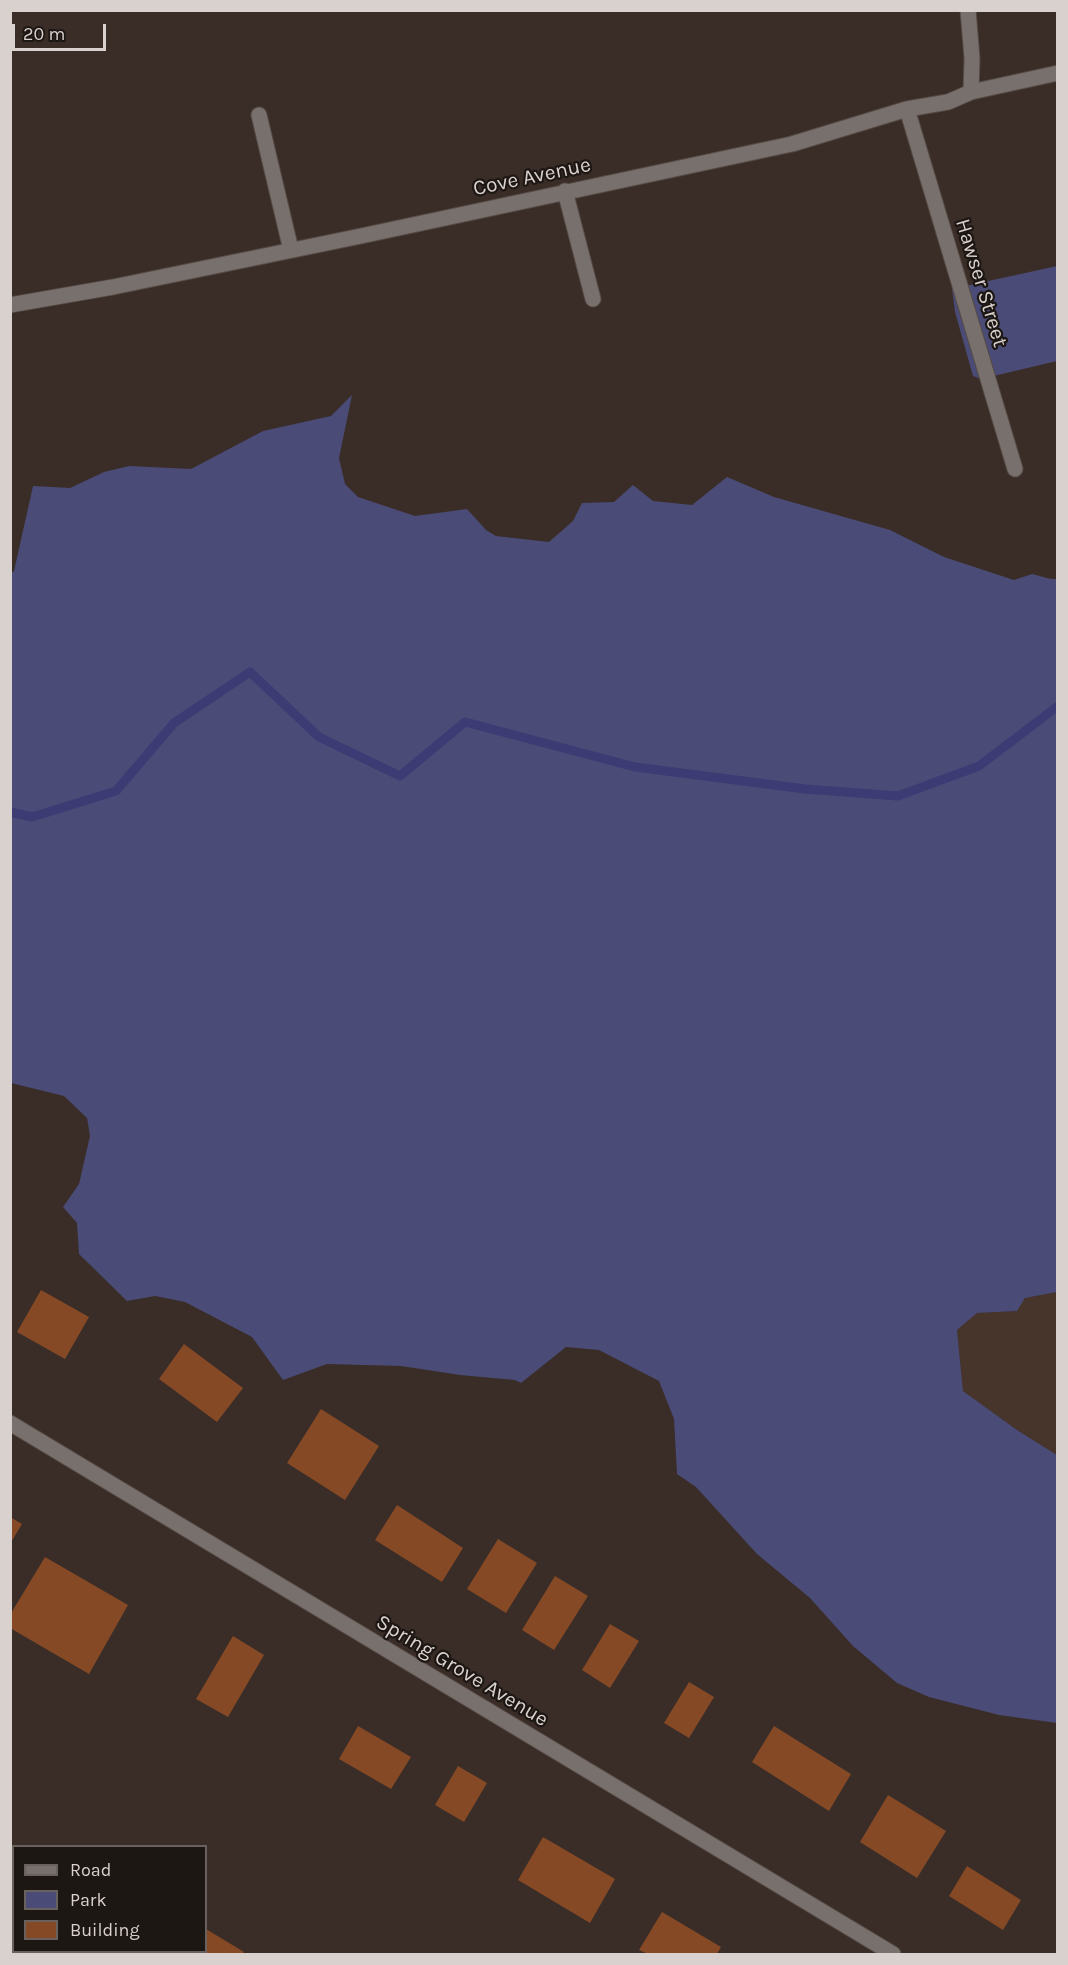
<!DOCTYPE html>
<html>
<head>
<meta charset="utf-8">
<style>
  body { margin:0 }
  #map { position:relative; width:1068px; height:1965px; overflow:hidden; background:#3a2d27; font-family:Karla,sans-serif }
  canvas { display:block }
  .frame { position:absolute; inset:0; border:12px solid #d9d1cd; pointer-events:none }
  .legend { position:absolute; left:12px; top:1845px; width:195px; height:108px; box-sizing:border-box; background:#1d1714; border:2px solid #68615e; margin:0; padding:8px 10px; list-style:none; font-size:18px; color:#d9d1cd }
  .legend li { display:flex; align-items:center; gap:12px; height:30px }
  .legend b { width:30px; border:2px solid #68615e }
  .scale { position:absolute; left:12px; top:24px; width:94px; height:27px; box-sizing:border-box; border:3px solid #d9d1cd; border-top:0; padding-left:8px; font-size:18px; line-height:21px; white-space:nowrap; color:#d9d1cd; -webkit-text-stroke:4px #1d1714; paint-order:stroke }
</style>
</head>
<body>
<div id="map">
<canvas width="1068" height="1965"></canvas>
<div class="frame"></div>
<ul class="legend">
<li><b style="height:8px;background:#77706d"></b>Road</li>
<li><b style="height:16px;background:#4a4b76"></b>Park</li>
<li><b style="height:16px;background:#854926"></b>Building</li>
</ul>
<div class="scale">20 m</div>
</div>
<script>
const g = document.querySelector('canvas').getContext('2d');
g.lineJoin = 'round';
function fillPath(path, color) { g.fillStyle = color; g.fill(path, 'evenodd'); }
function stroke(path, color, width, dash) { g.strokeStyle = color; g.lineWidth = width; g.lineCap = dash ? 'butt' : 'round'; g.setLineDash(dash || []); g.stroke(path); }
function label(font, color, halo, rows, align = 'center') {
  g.font = font + ' Karla,sans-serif'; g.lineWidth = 4.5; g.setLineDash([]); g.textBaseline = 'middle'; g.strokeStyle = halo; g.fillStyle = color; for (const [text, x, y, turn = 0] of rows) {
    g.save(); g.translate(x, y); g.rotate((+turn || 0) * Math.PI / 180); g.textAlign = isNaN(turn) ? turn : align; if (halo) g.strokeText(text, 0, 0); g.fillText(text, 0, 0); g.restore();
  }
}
fillPath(new Path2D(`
  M1057 1292V1455L1017 1430 963 1391 957 1330 977 1313 1017 1311 1025 1298Z`), '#47342a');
fillPath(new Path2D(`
  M1057 266V361L981 379 973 376 955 312 952 289Z
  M352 395 339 458 345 484 358 497 415 516 467 509 486 530 496 536 549 542 573 521 582 503 614 502 633 485 653 501 692 505 727 477 774 497 890 530 944 557 1014 580 1032 574 1051 579H1057V1292L1025 1298 1017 1311 977 1313 957 1330 963 1391 1017 1430 1057 1455V1723L999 1715 929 1697 897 1683 853 1646 810 1598 757 1554 696 1487 677 1474 674 1419 659 1381 599 1350 566 1347 521 1383 515 1380 460 1375 401 1366 327 1364 283 1380 252 1337 185 1302 155 1296 127 1301 79 1254 77 1223 63 1207 79 1184 90 1136 87 1118 64 1096 11 1083 10 574 14 571 33 486 70 488 104 472 129 466 191 469 263 431 331 416Z`), '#4a4b76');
stroke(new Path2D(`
  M10 812 32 817 116 791 174 723 250 672 319 737 400 776 465 722 635 767 805 789 898 796 979 766 1058 706`), '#3c3b74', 9);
fillPath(new Path2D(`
  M41 1290 89 1317 65 1359 17 1332Z
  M184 1344 243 1388 217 1422 159 1379Z
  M321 1409 379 1446 345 1500 287 1463Z
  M397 1505 463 1548 442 1582 375 1540Z
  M10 1517 22 1524 10 1544Z
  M498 1539 537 1563 506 1613 467 1589Z
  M45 1557 128 1605 89 1674 10 1628V1615Z
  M555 1576 588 1596 554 1650 522 1630Z
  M610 1624 639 1641 610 1688 582 1670Z
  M233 1636 264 1655 228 1717 196 1699Z
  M689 1682 714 1697 689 1738 664 1723Z
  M358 1726 411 1757 391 1789 339 1759Z
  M774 1726 851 1774 829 1811 752 1762Z
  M458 1766 487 1783 464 1822 435 1805Z
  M888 1795 946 1831 917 1878 860 1842Z
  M543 1837 615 1879 590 1923 518 1880Z
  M967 1866 1021 1900 1003 1930 949 1896Z
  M662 1912 721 1947 717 1954H648L639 1950Z
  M206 1929 244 1952 242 1954H158L153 1952H206Z`), '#854926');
const minor = new Path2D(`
  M968 10 972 58 971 92
  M907 109 1015 469
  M259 115 291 250
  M565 191 593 299
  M10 305 113 287 361 236 792 144 907 109 948 102 971 92 1058 73
  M10 1423 893 1954
  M10 1954H11`);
stroke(minor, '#574b45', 17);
stroke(minor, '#77706d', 15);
label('21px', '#d9d1cd', '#1d1714', [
  ["Cove Avenue",532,177,-12],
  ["Hawser Street",981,283,73],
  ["Spring Grove Avenue",462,1671,31]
]);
</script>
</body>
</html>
